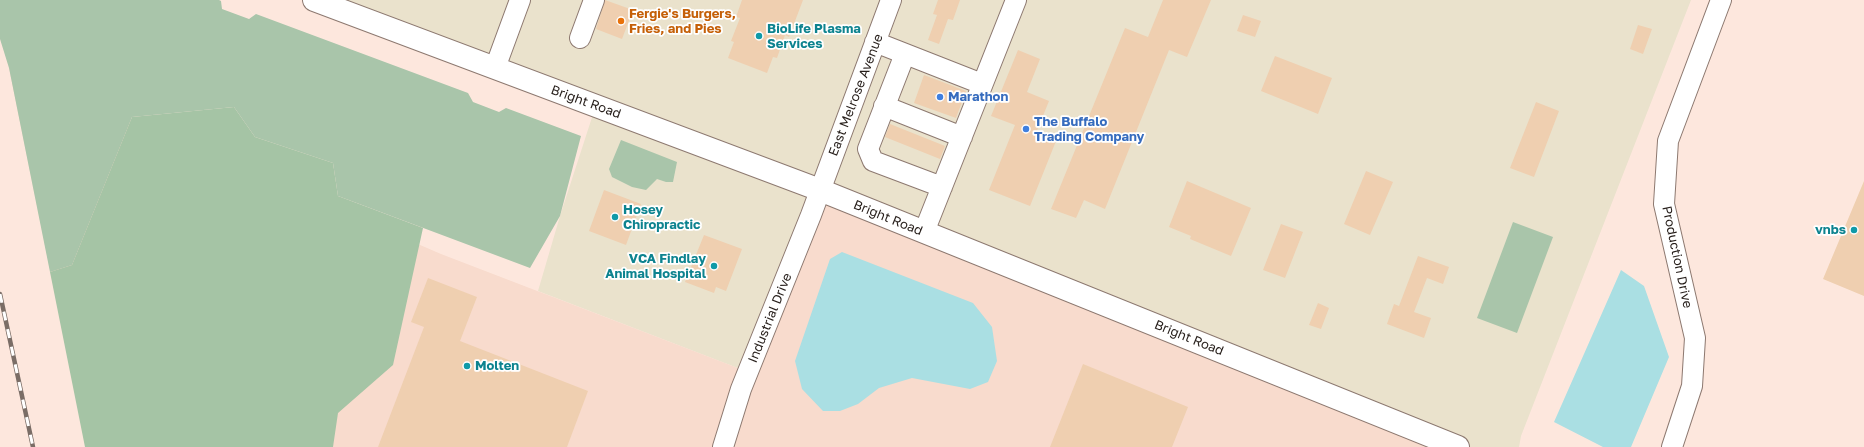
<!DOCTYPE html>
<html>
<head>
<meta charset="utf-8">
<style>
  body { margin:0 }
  canvas { display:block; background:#fde7dd }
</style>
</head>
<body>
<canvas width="1864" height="447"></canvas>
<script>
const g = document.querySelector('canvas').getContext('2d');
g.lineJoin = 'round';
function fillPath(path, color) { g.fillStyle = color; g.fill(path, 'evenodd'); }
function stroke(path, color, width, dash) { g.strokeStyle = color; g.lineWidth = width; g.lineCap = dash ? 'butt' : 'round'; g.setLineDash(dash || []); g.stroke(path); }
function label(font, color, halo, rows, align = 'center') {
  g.font = font + ' "Golos Text",sans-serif'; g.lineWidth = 3.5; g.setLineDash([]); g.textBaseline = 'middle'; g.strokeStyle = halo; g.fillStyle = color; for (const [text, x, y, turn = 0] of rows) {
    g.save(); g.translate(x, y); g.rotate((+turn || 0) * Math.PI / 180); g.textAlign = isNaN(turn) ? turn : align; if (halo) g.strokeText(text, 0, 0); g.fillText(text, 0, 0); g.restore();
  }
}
fillPath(new Path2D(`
  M314 0H1691L1521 436 1519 447H1458L748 372 538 291 560 216 596 105Z`), '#eae2cc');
fillPath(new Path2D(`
  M9 68 441 254 748 372 820 190 1465 447H86Z`), '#f8dbcd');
fillPath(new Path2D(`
  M0 0H219L221 1 222 9 249 19 256 14 468 93 473 102 499 112 506 108 581 136 560 216 530 268 338 196 333 163 255 137 234 107 132 117 72 265 50 272 9 68 0 39Z
  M621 140 677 162 673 182H666L657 179 646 190 632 187 612 177 609 169Z
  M1513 222 1553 237 1517 333 1477 318Z`), '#a9c5aa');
fillPath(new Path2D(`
  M234 107 255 137 333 163 338 196 423 228 393 365 338 413 333 447H85L50 272 72 265 132 117Z`), '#a5c4a5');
fillPath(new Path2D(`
  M842 252 973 303 992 327 997 361 988 382 970 389 912 378 879 388 858 404 840 411H823L802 389 795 361 830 259Z
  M1621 270 1644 286 1669 357 1631 447H1603L1554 422Z`), '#aadfe3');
fillPath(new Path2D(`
  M605 0 633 10 622 39 596 29Z
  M742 0H803L789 37 785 35 777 58 773 57 767 73 728 58 734 42 731 41 740 18 736 17Z
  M938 0H960L953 20 948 19 939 44 928 40 937 15 933 14Z
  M1163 0H1211L1187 57 1169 50 1105 209 1084 200 1076 218 1051 209 1125 28 1148 37Z
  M1243 15 1261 21 1255 37 1237 31Z
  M1638 25 1652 29 1643 54 1630 49Z
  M1018 50 1040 59 1027 92 1049 101 1036 133 1056 141 1030 206 989 190 1015 125 991 116Z
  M1275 56 1332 78 1318 114 1261 91Z
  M924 75 966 91 956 118 914 103Z
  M1536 102 1559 111 1534 177 1510 168Z
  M890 124 945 146 940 159 885 137Z
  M1366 171 1393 182 1370 235 1344 224Z
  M1187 181 1251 208 1231 256 1190 239 1191 236 1169 227Z
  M1864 181V296L1823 279Z
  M604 190 641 204 626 245 589 231Z
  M1281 224 1303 232 1285 278 1263 270Z
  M704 235 742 249 726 291 716 287 714 293 685 282Z
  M1418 256 1449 267 1443 284 1427 278 1414 312 1431 318 1424 338 1387 324 1394 304 1399 306Z
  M428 278 477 297 460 341 588 391 567 447H378L424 327 411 322Z
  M1318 303 1329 308 1321 329 1309 325Z
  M1083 364 1188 407 1172 447H1050Z`), '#efcfb0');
const minor = new Path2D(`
  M580 38 594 0
  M875 42 982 84
  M905 54 868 149 873 161 942 187
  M495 68 520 0
  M884 106 962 137
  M924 232 1016 0
  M723 447 741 389 811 215 891 0
  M1672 447 1692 386 1695 338 1664 204 1668 141 1721 0`);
const major = new Path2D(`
  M314 0 820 190 1458 447`);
stroke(minor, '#8d7970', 22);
stroke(major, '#8d7970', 24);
stroke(minor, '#fff', 20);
stroke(major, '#fff', 22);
const rail = new Path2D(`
  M0 294 33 447`);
stroke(rail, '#7a6d66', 4.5);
stroke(rail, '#fff', 3, [9]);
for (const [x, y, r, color] of [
  [621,21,4,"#e8710a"],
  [759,36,4,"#0f9aa8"],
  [940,97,4,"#3f7fe0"],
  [1026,129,4,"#3f7fe0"],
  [615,217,4,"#0f9aa8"],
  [1854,230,4,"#0f9aa8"],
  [714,266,4,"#0f9aa8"],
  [467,366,4,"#0f9aa8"]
]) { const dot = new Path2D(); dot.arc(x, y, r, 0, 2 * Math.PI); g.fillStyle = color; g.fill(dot); stroke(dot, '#fff', 1.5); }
label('bold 13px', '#c56008', '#fff', [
  ["Fergie's Burgers,",629,14],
  ["Fries, and Pies",629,29]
], 'left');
label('bold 13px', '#0d838f', '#fff', [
  ["BioLife Plasma",767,29],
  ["Services",767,44],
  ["Hosey",623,210],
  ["Chiropractic",623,225],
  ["vnbs",1846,230,"right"],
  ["VCA Findlay",706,259,"right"],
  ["Animal Hospital",706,274,"right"],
  ["Molten",475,366]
], 'left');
label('13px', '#261e1a', '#fff', [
  ["East Melrose Avenue",856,95,-69],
  ["Bright Road",586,102,20],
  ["Bright Road",888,218,22],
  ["Production Drive",1677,257,78],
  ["Industrial Drive",770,318,-68],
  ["Bright Road",1189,338,22]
]);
label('bold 13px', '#366cbe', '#fff', [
  ["Marathon",948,97],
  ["The Buffalo",1034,122],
  ["Trading Company",1034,137]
], 'left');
</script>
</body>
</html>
